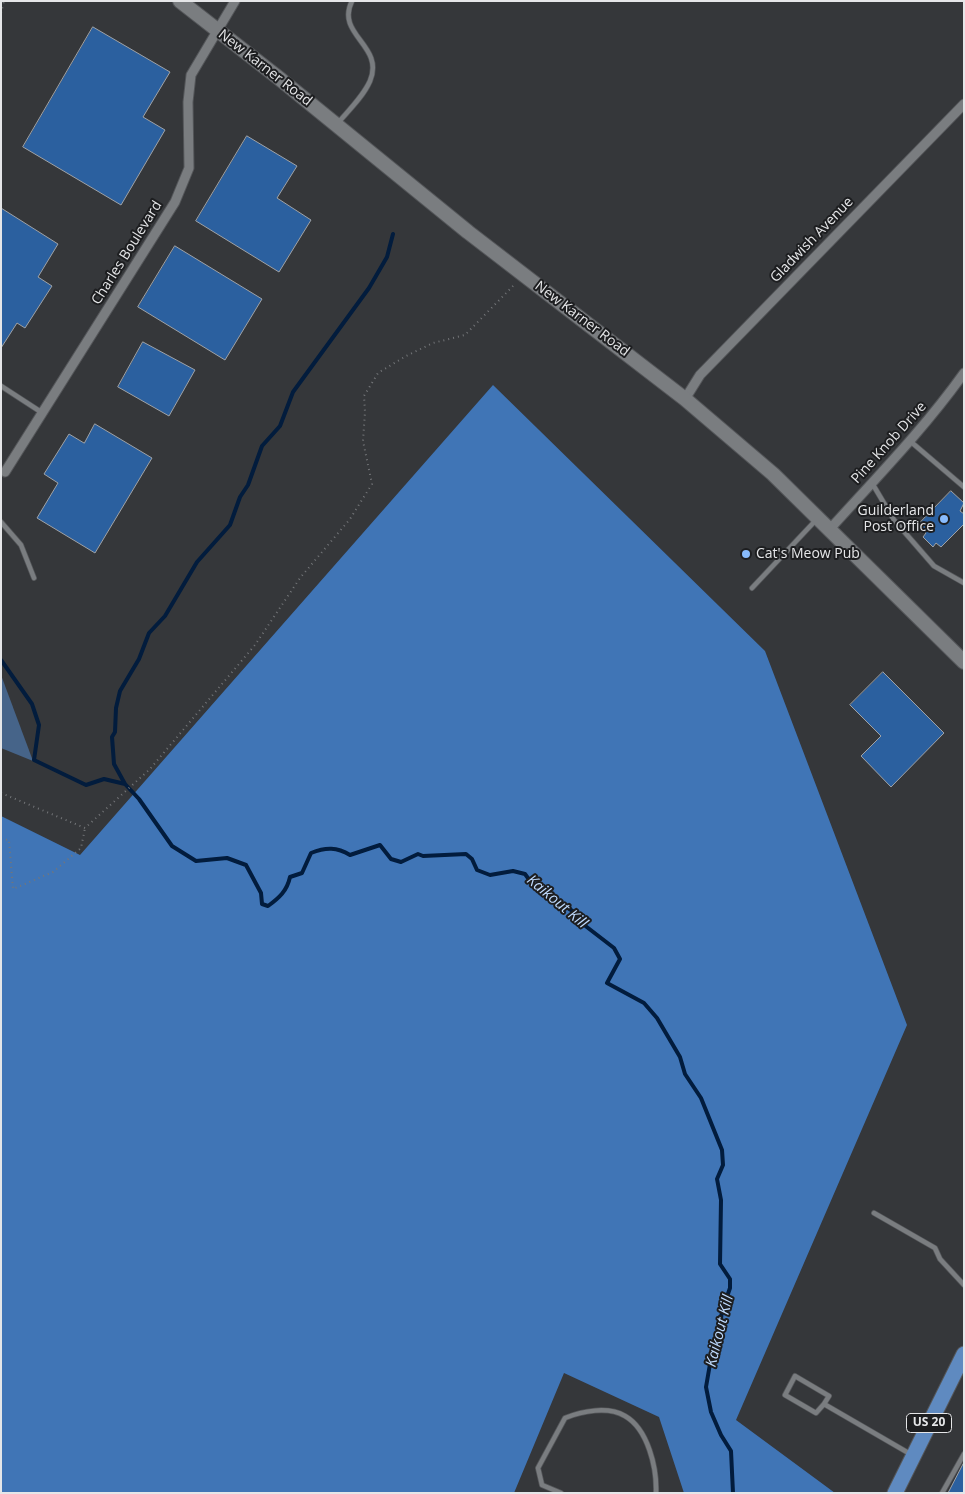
<!DOCTYPE html>
<html>
<head>
<meta charset="utf-8">
<style>
  body { margin:0 }
  #map { position:relative; width:965px; height:1494px; overflow:hidden; background:#35373a; font-family:"Open Sans",sans-serif }
  canvas { display:block }
  .frame { position:absolute; inset:0; border:2px solid #e5e6e8; pointer-events:none }
</style>
</head>
<body>
<div id="map">
<canvas width="965" height="1494"></canvas>
<div class="frame"></div>
</div>
<script>
const g = document.querySelector('canvas').getContext('2d');
g.lineJoin = 'round';
function fillPath(path, color) { g.fillStyle = color; g.fill(path, 'evenodd'); }
function stroke(path, color, width, dash) { g.strokeStyle = color; g.lineWidth = width; g.lineCap = dash ? 'butt' : 'round'; g.setLineDash(dash || []); g.stroke(path); }
function label(font, color, halo, rows, align = 'center') {
  g.font = font + ' "Open Sans",sans-serif'; g.lineWidth = 4; g.setLineDash([]); g.textBaseline = 'middle'; g.strokeStyle = halo; g.fillStyle = color; for (const [text, x, y, turn = 0] of rows) {
    g.save(); g.translate(x, y); g.rotate((+turn || 0) * Math.PI / 180); g.textAlign = isNaN(turn) ? turn : align; if (halo) g.strokeText(text, 0, 0); g.fillText(text, 0, 0); g.restore();
  }
}
fillPath(new Path2D(`
  M1 675 33 761 1 748Z`), '#466489');
fillPath(new Path2D(`
  M493 385 765 651 907 1025 736 1420 835 1493H684L659 1417 564 1373 514 1493H1V816L80 855Z`), '#4075b6');
stroke(new Path2D(`
  M1 660 32 704 39 725 34 760 86 785 104 779 125 784 139 799 172 846 196 861 227 858 246 865 261 893 262 904 268 906C279 898 287 891 290 877L302 873 311 853C326 847 337 847 350 855L380 845 391 859 401 862 418 854 423 856 466 854 472 859 477 870 490 875 513 871 525 874 533 885 574 912 579 921 614 948 620 959 607 983 644 1003 657 1018 680 1057 685 1074 701 1098 722 1150 723 1165 717 1179 721 1200 720 1264 730 1279V1288L722 1311 718 1341 710 1364 706 1387 711 1412 721 1435 731 1451 733 1493
  M125 784 114 764 112 737 115 732 116 708 120 691 139 659 149 633 165 616 197 562 230 525 240 497 248 485 262 446 280 426 293 392 369 288 387 257 393 234`), '#021c3d', 4);
const building = new Path2D(`
  M93 27 170 72 143 117 165 130 121 205 23 147Z
  M247 136 297 166 277 198 311 220 279 272 196 221Z
  M1 208 58 244 38 277 52 286 25 328 17 323 1 348Z
  M175 246 262 299 225 360 138 307Z
  M143 342 195 370 169 416 118 387Z
  M95 424 152 458 95 553 37 518 58 483 44 474 69 434 84 443Z
  M951 491 964 503 960 511 964 514V524L941 547 936 543 933 547 923 537 926 533 918 525Z
  M883 672 944 733 891 787 861 756 881 736 850 705Z
  M964 1463V1493H948L963 1464Z`);
fillPath(building, '#2b609f');
stroke(building, '#9fa2a6', 1);
const service = new Path2D(`
  M337 124C348 111 363 97 370 81 385 45 335 35 352 1
  M1 386 41 412
  M910 441 964 487
  M872 483 894 520 934 566 964 583
  M1 522 21 545 34 578
  M752 588 816 520
  M874 1213 935 1248 940 1259 964 1285
  M824 1404 816 1413 785 1395 795 1376 829 1396 824 1404 912 1455
  M561 1493 542 1485 538 1468 565 1418C582 1411 608 1406 625 1416 648 1429 657 1468 656 1493
  M942 1493 964 1454`);
const minor = new Path2D(`
  M685 399 700 375 964 104
  M5 472 175 202 189 168 188 102 191 75 235 1
  M830 529C876 478 924 429 964 373`);
const secondary = new Path2D(`
  M180 1 280 79 468 232 685 399 773 474 964 662`);
const primary = new Path2D(`
  M895 1493 964 1354`);
stroke(service, '#545659', 6);
stroke(minor, '#545659', 11);
stroke(secondary, '#545659', 16);
stroke(primary, '#545659', 17);
stroke(new Path2D(`
  M1 13 4 1
  M1 793 85 828 150 769 255 645 300 578 350 519 372 484 363 441 365 412 364 396 378 373 406 356 433 343 465 335 515 284
  M1 839 9 840 13 889 53 872 81 848 85 828`), '#747679', 2, [1, 4]);
stroke(service, '#7a7d80', 4.5);
stroke(minor, '#7a7d80', 9);
stroke(secondary, '#7a7d80', 14);
stroke(primary, '#5f8ac0', 15);
for (const [x, y, r, color] of [
  [944,519,5,"#88bbfc"],
  [746,554,5,"#88bbfc"]
]) { const dot = new Path2D(); dot.arc(x, y, r, 0, 2 * Math.PI); g.fillStyle = color; g.fill(dot); stroke(dot, '#1d1e20', 2); }
for (const [x, y, w] of [
  [929,1423,45]
]) { const box = new Path2D(); box.roundRect(x - w / 2, y - 9.5, w, 19, 4); g.fillStyle = '#1d1e20'; g.fill(box); stroke(box, '#e5e6e8', 1); }
label('bold 12px', '#e5e6e8', null, [
  ["US 20",929,1423]
]);
label('14px', '#e5e6e8', '#1d1e20', [
  ["New Karner Road",265,68,38],
  ["Gladwish Avenue",812,240,-46],
  ["Charles Boulevard",127,253,-58],
  ["New Karner Road",582,319,37],
  ["Pine Knob Drive",889,443,-48]
]);
label('14px', '#e5e6e8', '#1d1e20', [
  ["Guilderland",934,511],
  ["Post Office",934,527],
  ["Cat's Meow Pub",756,554,"left"]
], 'right');
label('italic 15px', '#bfdbff', '#1d1e20', [
  ["Kaikout Kill",557,902,40],
  ["Kaikout Kill",720,1331,-76]
]);
</script>
</body>
</html>
